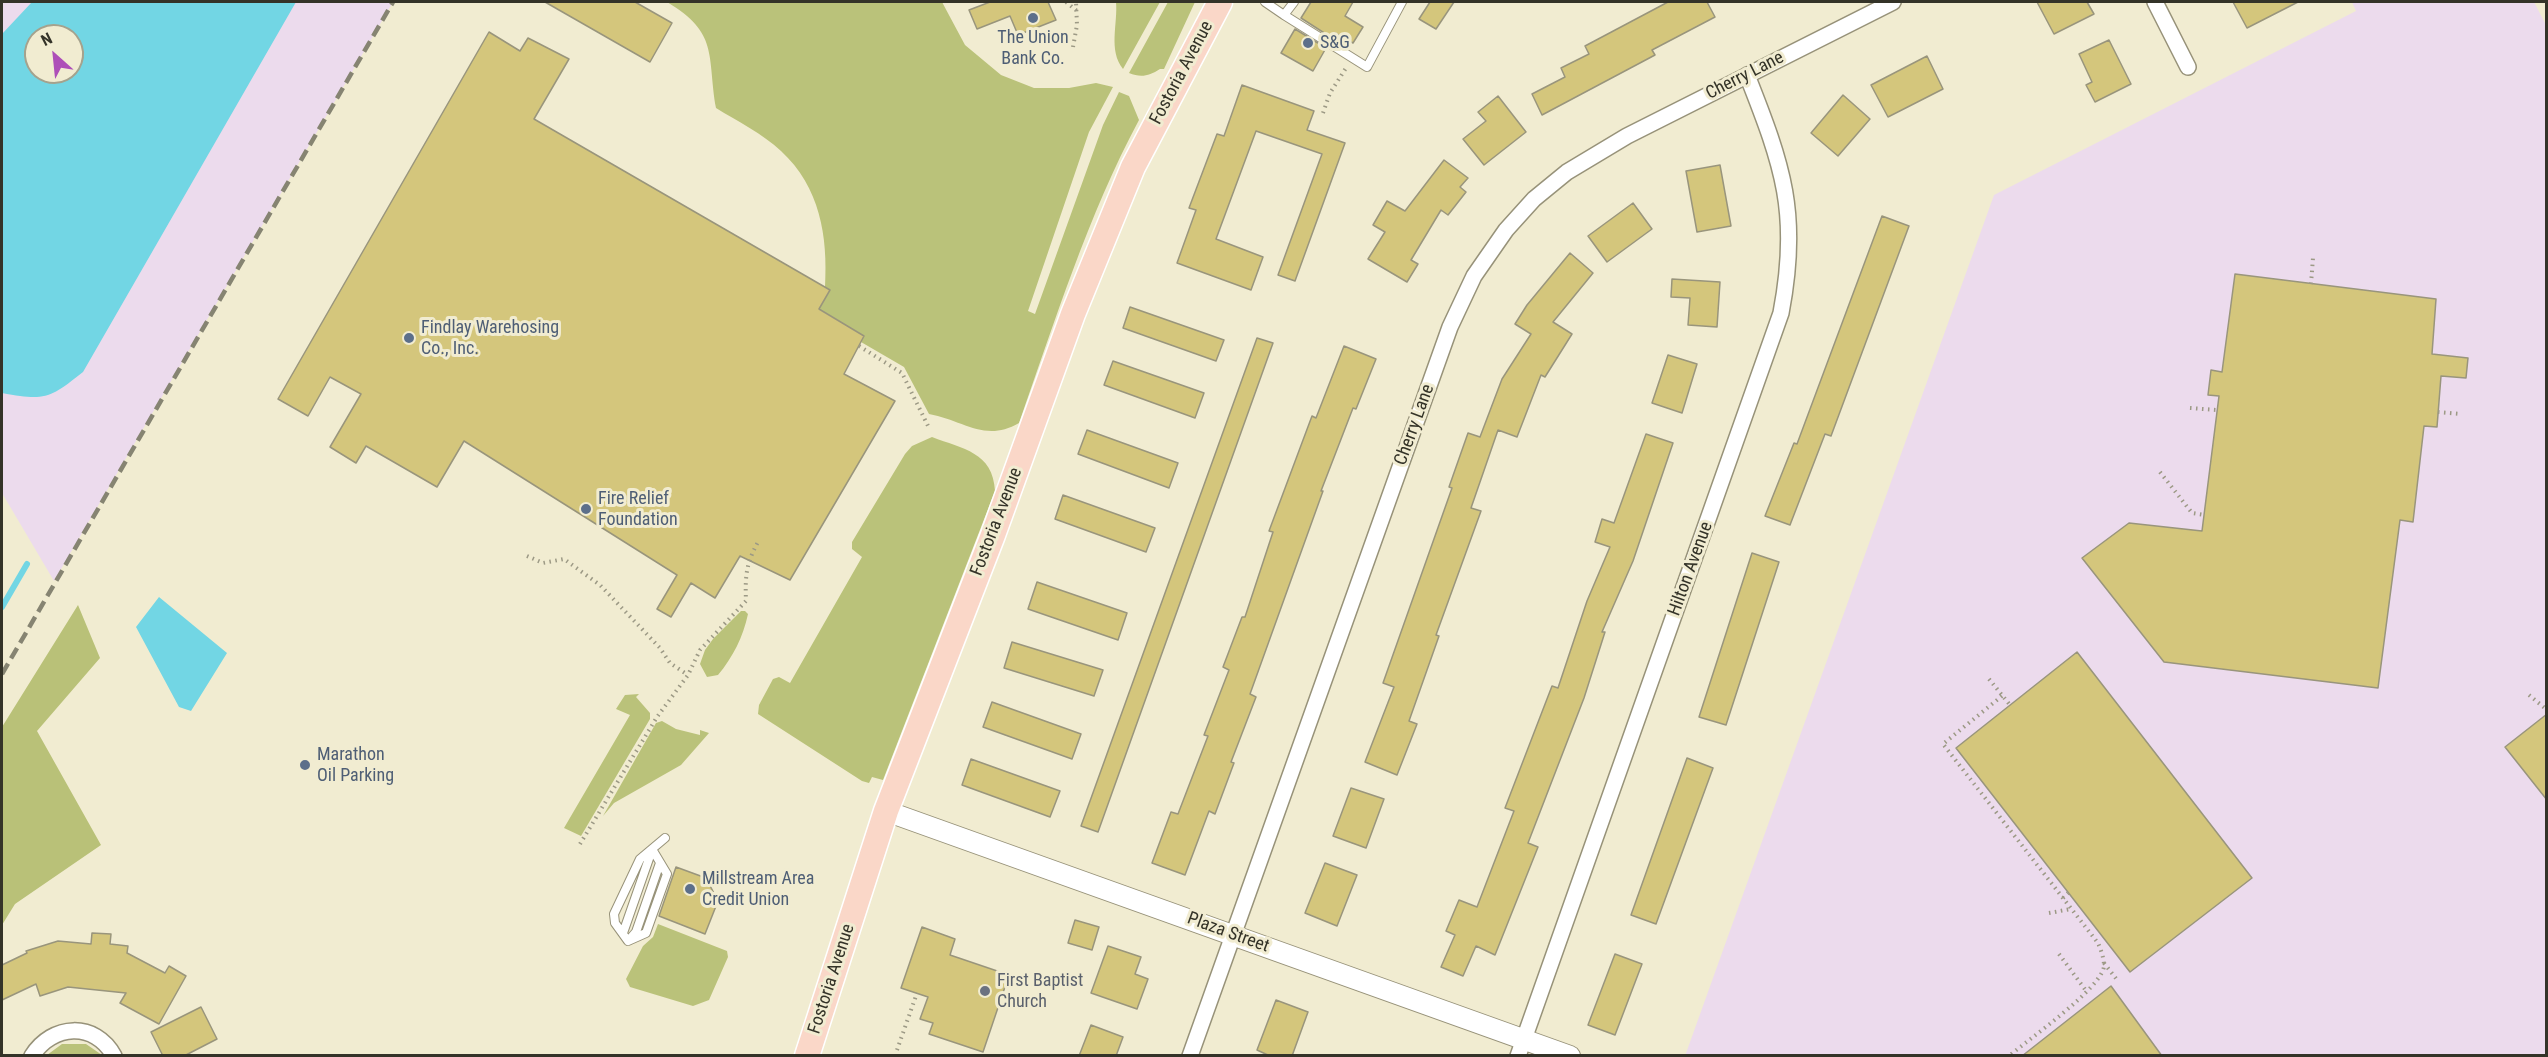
<!DOCTYPE html>
<html>
<head>
<meta charset="utf-8">
<style>
  body { margin:0 }
  #map { position:relative; width:2548px; height:1057px; overflow:hidden; background:#f1ecd1; font-family:"Roboto Condensed",sans-serif }
  canvas { display:block }
  .frame { position:absolute; inset:0; border:3px solid #343328; pointer-events:none }
  .north { position:absolute; left:24px; top:24px; width:60px; height:60px; box-sizing:border-box; background:#f1ecd1; border:2px solid #a5a28d; border-radius:50%; rotate:333deg; font-size:16px; font-weight:700; line-height:24px; text-align:center; color:#343328 }
  .north::after { content:''; display:block; margin:auto; width:21px; height:27px; background:#ae4fb8; clip-path:polygon(50% 0,100% 100%,50% 72%,0 100%) }
</style>
</head>
<body>
<div id="map">
<canvas width="2548" height="1057"></canvas>
<div class="frame"></div>
<div class="north">N</div>
</div>
<script>
const g = document.querySelector('canvas').getContext('2d');
g.lineJoin = 'round';
function fillPath(path, color) { g.fillStyle = color; g.fill(path, 'evenodd'); }
function stroke(path, color, width, dash) { g.strokeStyle = color; g.lineWidth = width; g.lineCap = dash ? 'butt' : 'round'; g.setLineDash(dash || []); g.stroke(path); }
function label(font, color, halo, rows, align = 'center') {
  g.font = font + ' "Roboto Condensed",sans-serif'; g.lineWidth = 6; g.setLineDash([]); g.textBaseline = 'middle'; g.strokeStyle = halo; g.fillStyle = color; for (const [text, x, y, turn = 0] of rows) {
    g.save(); g.translate(x, y); g.rotate((+turn || 0) * Math.PI / 180); g.textAlign = isNaN(turn) ? turn : align; if (halo) g.strokeText(text, 0, 0); g.fillText(text, 0, 0); g.restore();
  }
}
fillPath(new Path2D(`
  M2 2H393L54 581 2 493ZM36 36H72V72H36Z
  M2352 2H2534L2546 25V1055L1685 1056 1994 195 2356 11Z`), '#ecdbed');
fillPath(new Path2D(`
  M667 2H942L965 45 1001 75 1034 88H1069L1096 83 1113 87 1089 132 1028 311 1035 314 1103 125 1119 92 1129 96 1139 120C1088 215 1055 321 1019 423 985 443 963 420 929 414L904 367 861 342 864 336 819 309 830 290 825 287C828 236 820 187 781 151 763 134 737 121 716 108 707 55 719 33 667 2Z
  M1116 2H1160L1123 69C1108 50 1118 24 1116 2Z
  M1168 2H1195L1164 69H1160C1149 76 1141 78 1129 73Z
  M932 437C963 449 993 452 995 491L883 780 872 777 869 783 862 781 758 714 759 705 773 679 779 677 790 683 862 557 852 549V542L905 454 912 446Z
  M741 611H745L748 614C743 637 733 657 718 675L707 677 700 664 705 650 713 639Z
  M639 694 636 697 650 713V719L581 836 564 828 630 715 616 709 625 695Z
  M662 721 676 729 700 735V730L709 733 681 765 614 803 603 816 656 723Z
  M658 924 727 951 728 957 709 1000 693 1006 630 987 626 979 643 946 653 937Z
  M62 1044H86L102 1055H47Z`), '#bac27a');
fillPath(new Path2D(`
  M78 605 100 658 37 731 101 845 15 904 2 925V727Z`), '#b9c178');
fillPath(new Path2D(`
  M32 2H296L83 372C49 399 45 401 2 393V34ZM36 36H72V72H36Z
  M159 597 227 653 191 711 179 707 136 627Z`), '#72d6e4');
stroke(new Path2D(`
  M2 607 27 564`), '#72d6e4', 6);
const building = new Path2D(`
  M545 2H635L672 23 650 62Z
  M990 2H1048L1056 20 1018 35 1010 16 977 29 969 10Z
  M1311 2H1353L1345 16 1363 27 1353 43 1335 33 1332 38 1301 18Z
  M1430 2H1454L1436 29 1419 19Z
  M1668 2H1707L1715 17 1652 50 1655 55 1542 115 1532 94 1565 77 1561 68 1589 54 1585 46Z
  M2037 2H2087L2094 14 2054 34Z
  M2233 2H2298L2247 28Z
  M1295 29 1326 48 1313 71 1281 53Z
  M489 32 520 51 528 38 569 59 534 119 830 290 819 309 864 336 844 374 895 401 790 580 740 556 715 598 691 583 671 617 657 609 677 575 464 441 437 487 366 446 356 463 330 447 361 394 330 377 308 416 278 399Z
  M2109 40 2131 84 2095 102 2086 85 2092 82 2079 54Z
  M1927 56 1943 89 1888 117 1871 85Z
  M1242 85 1314 111 1307 130 1345 143 1295 281 1278 275 1322 154 1256 131 1216 239 1263 257 1251 290 1177 263 1196 210 1189 208 1217 134 1224 136Z
  M1843 95 1870 119 1838 156 1811 133Z
  M1498 96 1526 132 1484 165 1463 139 1486 121 1478 112Z
  M1444 160 1468 178 1460 187 1466 192 1448 215 1441 210 1411 260 1418 264 1407 282 1368 259 1385 232 1373 225 1387 201 1405 211Z
  M1720 165 1731 226 1697 232 1686 171Z
  M1633 203 1652 229 1607 262 1588 236Z
  M1882 216 1909 226 1831 436 1825 434 1790 525 1765 516 1794 443 1797 444Z
  M1570 253 1593 273 1553 322 1572 334 1545 377 1541 375 1517 437 1498 430 1471 508 1481 511 1436 635 1439 636 1409 721 1417 724 1397 775 1365 762 1394 687 1383 683 1452 488 1449 487 1468 433 1480 437 1502 379 1531 334 1515 324 1527 305Z
  M2235 274 2436 299 2432 354 2468 358 2466 378 2441 376 2437 427 2424 426 2413 522 2400 520 2378 688 2164 662 2082 558 2129 523 2202 531 2219 396 2208 395 2211 370 2222 372Z
  M1672 279 1720 282 1717 327 1688 325 1690 298 1671 297Z
  M1130 307 1224 340 1216 361 1123 328Z
  M1257 338 1273 343 1098 832 1081 826Z
  M1344 346 1376 359 1356 409 1353 408 1321 491H1323L1250 694 1256 697 1231 762 1234 763 1215 814 1209 811 1185 875 1152 863 1171 812 1178 814 1208 736 1204 735 1229 670 1223 667 1242 617H1245L1273 532 1269 531 1312 416 1316 418Z
  M1668 355 1697 364 1682 413 1652 403Z
  M1113 361 1204 393 1195 418 1104 385Z
  M1087 430 1178 463 1169 488 1078 454Z
  M1646 434 1673 443 1633 561 1602 632H1605L1584 698 1528 843 1538 847 1495 955 1476 946 1463 976 1441 967 1455 935 1446 931 1459 900 1477 907 1514 811 1505 808 1552 686 1558 688 1587 601 1610 547 1595 542 1602 519 1614 523Z
  M1063 495 1155 528 1146 552 1055 519Z
  M1752 553 1779 562 1726 725 1699 717Z
  M1037 582 1127 613 1118 640 1028 609Z
  M1012 642 1103 670 1094 696 1004 668Z
  M2077 652 2252 878 2130 972 1956 748Z
  M992 702 1081 734 1072 759 983 727Z
  M2547 714V800L2505 747Z
  M1687 758 1713 768 1656 924 1631 915Z
  M971 759 1060 791 1050 817 962 785Z
  M1351 788 1384 799 1366 848 1333 836Z
  M1325 863 1357 875 1337 926 1305 913Z
  M676 867 706 878 718 901 705 934 659 916Z
  M1075 920 1099 927 1092 950 1068 943Z
  M922 927 955 939 950 955 1009 975 983 1052 929 1034 933 1023 920 1019 928 997 901 988Z
  M92 933 111 934 110 944 128 946 127 953 165 973 169 966 186 976 159 1024 120 1003 126 993 68 987 40 996 36 984 2 1000V965L27 953 26 951 58 941 91 944Z
  M1108 946 1141 957 1135 974 1148 979 1137 1009 1091 993Z
  M1615 954 1642 964 1615 1035 1588 1025Z
  M2111 986 2162 1056H2022Z
  M1276 1000 1308 1012 1292 1056H1270L1257 1050Z
  M201 1007 217 1039 184 1056H163L151 1032Z
  M1091 1025 1123 1037 1116 1056H1079Z`);
fillPath(building, '#d4c67c');
stroke(building, '#99957c', 1.5);
const service = new Path2D(`
  M1265 2 1284 15 1294 2
  M1284 15 1367 67 1402 2
  M623 933 652 850
  M629 940 636 932 660 863
  M628 941 615 923 614 914 640 859 665 838
  M628 941 646 933 667 874 652 849`);
const minor = new Path2D(`
  M2155 2 2188 67
  M32 1056C52 1024 95 1021 114 1056
  M1190 1056 1450 327 1474 276 1506 230 1534 199 1567 172 1627 136 1893 2
  M1518 1056 1781 313C1800 214 1783 166 1747 75`);
const tertiary = new Path2D(`
  M886 811 1570 1056`);
const primary = new Path2D(`
  M807 1056 886 811 993 535 1073 314 1133 167 1220 2`);
stroke(service, '#979279', 10);
stroke(minor, '#979279', 18);
stroke(tertiary, '#979279', 22);
stroke(primary, '#fff', 27);
stroke(new Path2D(`
  M1066 2 1077 11
  M1073 47 1077 25 1076 2
  M1323 113 1330 93 1346 68
  M2311 284 2313 258
  M859 346 902 373 929 428
  M2190 408 2217 410
  M2438 412 2461 414
  M2160 472 2192 513 2204 515
  M527 556 543 563 564 559 600 585 660 648 670 663 688 675
  M1989 679 2010 705
  M2529 695 2546 709
  M2002 696 1943 744 2098 943C2101 950 2104 958 2104 966 2102 988 2029 1039 2009 1056
  M580 844 657 717 688 675 700 650 746 601C745 576 746 564 758 542
  M2063 898 2068 893
  M2049 913 2071 909
  M2059 954 2087 992
  M2104 963 2118 981
  M897 1050 917 993`), '#9c9985', 4, [1.5, 4.5]);
stroke(service, '#fff', 8);
stroke(minor, '#fff', 15);
stroke(tertiary, '#fff', 20);
stroke(primary, '#fad7c8', 24);
stroke(new Path2D(`
  M2 674 393 2`), '#868472', 4.5, [12, 6]);
for (const [x, y, r, color] of [
  [1033,18,6,"#5c6f8a"],
  [1308,43,6,"#5c6f8a"],
  [409,338,6,"#5c6f8a"],
  [586,509,6,"#5c6f8a"],
  [305,765,6,"#5c6f8a"],
  [690,889,6,"#5c6f8a"],
  [985,991,6,"#6b7280"]
]) { const dot = new Path2D(); dot.arc(x, y, r, 0, 2 * Math.PI); g.fillStyle = color; g.fill(dot); stroke(dot, '#f1ecd1', 2); }
label('18px', '#4e5e75', '#f1ecd1', [
  ["The Union",1033,38,"center"],
  ["Bank Co.",1033,59,"center"],
  ["S&G",1320,43],
  ["Findlay Warehosing",421,328],
  ["Co., Inc.",421,349],
  ["Fire Relief",598,499],
  ["Foundation",598,520],
  ["Marathon",317,755],
  ["Oil Parking",317,776],
  ["Millstream Area",702,879],
  ["Credit Union",702,900]
], 'left');
label('18px', '#343328', '#f1ecd1', [
  ["Fostoria Avenue",1182,73,-62],
  ["Cherry Lane",1745,76,-27],
  ["Cherry Lane",1415,425,-70],
  ["Fostoria Avenue",997,522,-69],
  ["Hilton Avenue",1691,569,-70],
  ["Plaza Street",1228,933,20],
  ["Fostoria Avenue",832,979,-72]
]);
label('18px', '#5b616d', '#f1ecd1', [
  ["First Baptist",997,981],
  ["Church",997,1002]
], 'left');
</script>
</body>
</html>
